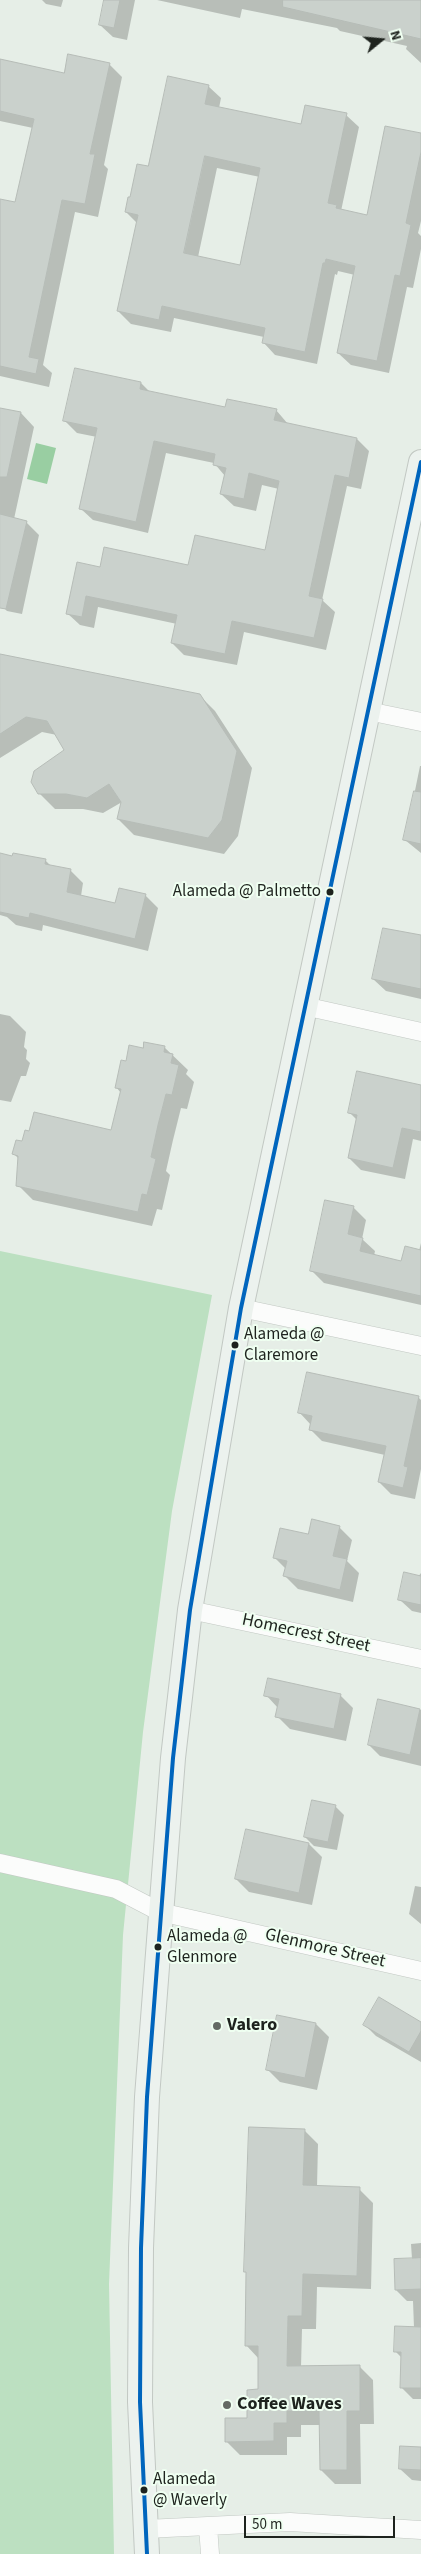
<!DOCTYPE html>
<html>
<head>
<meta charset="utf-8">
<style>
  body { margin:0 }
  #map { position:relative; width:421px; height:2554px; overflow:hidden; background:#e6eee7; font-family:"Source Sans 3",sans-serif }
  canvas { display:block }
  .north { position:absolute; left:356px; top:15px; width:50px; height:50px; -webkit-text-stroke:4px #effff1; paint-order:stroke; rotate:73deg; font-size:14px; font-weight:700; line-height:20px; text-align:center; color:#1e231e }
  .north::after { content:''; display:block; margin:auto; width:18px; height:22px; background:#1e231e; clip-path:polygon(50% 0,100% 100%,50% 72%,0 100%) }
  .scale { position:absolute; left:244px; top:2516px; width:151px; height:22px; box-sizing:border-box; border:2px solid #1e231e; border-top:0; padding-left:6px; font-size:15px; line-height:18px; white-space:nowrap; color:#1e231e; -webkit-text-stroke:4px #effff1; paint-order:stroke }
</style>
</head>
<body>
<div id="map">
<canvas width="421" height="2554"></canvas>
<div class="north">N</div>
<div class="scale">50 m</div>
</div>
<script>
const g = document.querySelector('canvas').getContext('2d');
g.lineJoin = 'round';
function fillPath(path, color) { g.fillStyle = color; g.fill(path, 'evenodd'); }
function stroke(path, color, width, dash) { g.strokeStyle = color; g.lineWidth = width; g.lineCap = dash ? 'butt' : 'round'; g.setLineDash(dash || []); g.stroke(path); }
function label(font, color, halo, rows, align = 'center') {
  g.font = font + ' "Source Sans 3",sans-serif'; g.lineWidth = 4; g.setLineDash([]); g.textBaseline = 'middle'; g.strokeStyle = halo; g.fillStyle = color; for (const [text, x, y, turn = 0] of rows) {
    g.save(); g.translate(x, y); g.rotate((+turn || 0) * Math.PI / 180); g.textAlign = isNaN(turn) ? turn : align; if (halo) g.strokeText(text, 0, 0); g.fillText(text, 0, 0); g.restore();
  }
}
fillPath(new Path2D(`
  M0 1251 212 1295 172 1511 143 1732 123 1935 109 2284 114 2554H0Z`), '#bce0c1');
fillPath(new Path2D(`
  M36 443 56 448 47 484 27 479Z`), '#99cea2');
fillPath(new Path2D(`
  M42 0H63L61 7 46 4Z
  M106 0H135L127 40 113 37 100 25Z
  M157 0H421V63L406 49 407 46 340 31 337 28 242 9 240 18Z
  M0 61 65 74 109 64 122 77 104 165 108 169 98 217 75 212 43 365 52 373 49 387 0 376V200L16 204 33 128 0 121Z
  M208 86 221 98 219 108 302 125 346 115 359 127 341 211 368 216 421 134V221L418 233 421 236V249L413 288 407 287 389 373 351 365 338 353 355 275 338 271 337 275 335 274 317 364 275 355 263 342 264 337 174 318 171 332 131 324 118 311 137 223 126 212 149 167ZM217 168 260 177 241 266 198 257Z
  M141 383 150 392 226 408 276 410 288 424 357 439 369 451 361 489 347 486 322 600 335 612 326 650 244 632 237 665 184 655 172 643 177 624 98 607 94 628 80 625 67 613 101 569 189 567 266 552 279 489 262 485 256 511 234 506 221 494 225 476 214 463 166 453 148 533 93 520 80 508 97 437 77 433 64 420Z
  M0 409 21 413 34 427 14 519 26 522 39 535 22 614 7 611 0 604Z
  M0 655 199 695 215 711 252 768 238 836 224 854 134 835 118 819 122 802 103 813 83 809H55L39 793 66 751 57 735 42 732 0 758Z
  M420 766H421V853L405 840Z
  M0 855 45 860 51 866 70 870 83 883 81 896 116 904 145 895 158 908 148 951 43 925 42 931 16 925 7 917 0 915Z
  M421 937V999L386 991 373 979Z
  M0 1014 10 1016 26 1032 24 1047 27 1050 26 1059 30 1063 26 1076H21L11 1102 0 1100Z
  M164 1047 188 1070 186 1074 194 1082 187 1109 181 1108 173 1140 166 1171 170 1175 162 1210 157 1209 152 1226 33 1200 18 1185 19 1159 14 1154 112 1131 121 1093 116 1087 126 1062 143 1050Z
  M421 1086V1141L413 1139 405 1179 361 1170 349 1158 357 1120 349 1112Z
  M353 1207 366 1220 362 1239 375 1251 374 1256 402 1262 419 1251 421 1243V1305L324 1283 311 1270Z
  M418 1397 421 1400V1469L415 1499 391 1494 379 1482 385 1455 322 1441 310 1429 311 1425 299 1412Z
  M339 1527 352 1540 347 1561 359 1573 353 1602 298 1589 285 1576 286 1569 275 1558 309 1536Z
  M421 1573V1613L412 1611 400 1600Z
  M266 1695H340L353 1708 346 1741 290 1729 277 1716 278 1708Z
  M379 1700 421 1710V1766L380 1756 369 1745Z
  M335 1806 344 1815 337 1850 314 1846 305 1837Z
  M247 1831 309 1844 322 1857 312 1905 249 1892 236 1879Z
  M415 1886 421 1887V1924L409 1914Z
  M421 2023V2062L376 2036 364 2024Z
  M316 2024 329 2037 317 2090 280 2082 267 2069Z
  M304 2130 318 2144 317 2187 359 2189 373 2203 371 2289 317 2287 316 2329H302L301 2367 359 2366 373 2380 374 2424H360L361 2484H335L321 2470 320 2425H301V2437H287V2455H240L226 2441 248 2419 259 2391V2359L246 2345 247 2274 245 2271Z
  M421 2243V2399H413L401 2387 402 2358 395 2351 414 2328 413 2301H407L396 2290 412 2259 411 2244Z
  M421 2448V2481L412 2480 400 2469Z`), '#0003');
const building = new Path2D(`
  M104 0H120L114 28 99 25Z
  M283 0H421V39L283 7Z
  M68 54 110 63 90 154H95L85 204 62 200 29 357 39 359 36 374 0 366V199L15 202 34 119 0 111V59L64 73Z
  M168 76 209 85 205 104 301 124 305 105 347 113 328 203 337 205 336 208 367 215 385 126 421 133V152L406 223 411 225 400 276 395 275 377 361 337 353 355 266 326 259 325 263H323L305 352 262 343 265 328 162 306 159 320 117 311 138 215 125 212 128 197H130L137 164 148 166ZM205 156 260 168 240 265 184 253Z
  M75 368 141 382 140 389 225 407 227 399 277 409 274 420 357 438 349 478 335 475 309 596 323 599 314 638 232 621 225 654 171 643 177 615 86 596 82 617 66 614 77 562 100 567 104 547 188 565 195 535 265 550 279 481 249 473 244 499 220 494 226 468 213 465 215 454 154 441 136 522 79 509 97 428 63 421Z
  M0 408 21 412 7 477H0Z
  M0 514 27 521 6 609 0 608Z
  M0 654 200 694 237 751 222 820 208 838 117 819 121 802 109 784 87 798 66 794H38L31 782 34 771 64 750 47 721 26 717 0 734Z
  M414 791 421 792V844L403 840Z
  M0 853 12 856 13 853 46 859 45 864 71 869 67 892 115 903 119 888 146 894 135 939 30 913 29 918 0 912Z
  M383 928 421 935V989L372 979Z
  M144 1042 165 1046 164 1052 173 1054 171 1063 179 1065 172 1095 166 1094 158 1125 151 1157 156 1159 147 1195 142 1194 138 1212 16 1186 18 1156 12 1154 16 1140 22 1141 25 1130 29 1131 34 1112 111 1130 121 1089 115 1088 121 1060 126 1061 129 1045 143 1048Z
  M357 1071 421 1085V1132L402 1128 393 1168 348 1158 357 1115 348 1113Z
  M325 1200 354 1206 348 1234 363 1238 360 1251 401 1261 405 1246 421 1250V1296L310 1271Z
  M307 1372 419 1396 404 1466 408 1467 403 1488 378 1482 386 1446 309 1430 312 1416 298 1413Z
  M312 1519 340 1526 333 1556 347 1559 340 1590 283 1576 287 1561 273 1558 280 1528 308 1534Z
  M404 1572 421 1576V1605L398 1600Z
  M268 1678 341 1694 334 1729 275 1717 279 1699 264 1696Z
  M378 1699 420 1709 410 1755 368 1745Z
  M312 1800 336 1805 328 1842 304 1837Z
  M246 1829 309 1843 299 1893 235 1879Z
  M379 1997 421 2022V2031L409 2052 363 2025Z
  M277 2015 316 2023 305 2078 266 2070Z
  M249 2127 305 2129 303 2185 360 2187 357 2276 303 2274 302 2316H288L287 2366 360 2365V2411H347V2470H320L319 2411H287V2423H274V2441L225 2442V2418H247V2390L258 2389V2346H245L246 2272H244Z
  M421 2258V2289L395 2290 394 2259Z
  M395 2326 421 2327V2388H400L401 2352H394Z
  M400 2446 421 2447V2470L399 2469Z`);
fillPath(building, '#cad1cc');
stroke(building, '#b6bcb7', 1);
const minor = new Path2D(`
  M368 711 421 722
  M304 1006 421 1032
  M241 1308 421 1346
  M190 1610 421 1659
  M0 1863 116 1889 160 1912 421 1971
  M208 2526 210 2554
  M146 2529 290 2522 421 2530`);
const secondary = new Path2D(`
  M147 2554 140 2402 141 2248 147 2097 173 1758 190 1610 241 1308 421 462`);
stroke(minor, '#c2c8c3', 19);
stroke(secondary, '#c2c8c3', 26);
stroke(minor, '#fbfcfb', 18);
stroke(secondary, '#ecf2ee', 24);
stroke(new Path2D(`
  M147 2554 140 2402 141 2248 147 2097 173 1758 190 1610 241 1308 421 462`), '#0065bd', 4);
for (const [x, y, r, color] of [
  [330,892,4.5,"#1e231e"],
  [235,1345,4.5,"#1e231e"],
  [158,1947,4.5,"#1e231e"],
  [217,2026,5,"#646a64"],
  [227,2405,5,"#646a64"],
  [144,2490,4.5,"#1e231e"]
]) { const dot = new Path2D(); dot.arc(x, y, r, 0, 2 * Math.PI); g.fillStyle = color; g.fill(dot); stroke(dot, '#effff1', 2); }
label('17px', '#1e231e', '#effff1', [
  ["Alameda @ Palmetto",321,892,"right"],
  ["Alameda @",244,1335],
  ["Claremore",244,1356],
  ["Alameda @",167,1937],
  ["Glenmore",167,1958],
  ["Alameda",153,2480],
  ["@ Waverly",153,2501]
], 'left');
label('18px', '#1e231e', '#effff1', [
  ["Homecrest Street",306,1634,12],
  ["Glenmore Street",325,1949,13]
]);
label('bold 18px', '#1e231e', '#effff1', [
  ["Valero",227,2026],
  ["Coffee Waves",237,2405]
], 'left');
</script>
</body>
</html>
